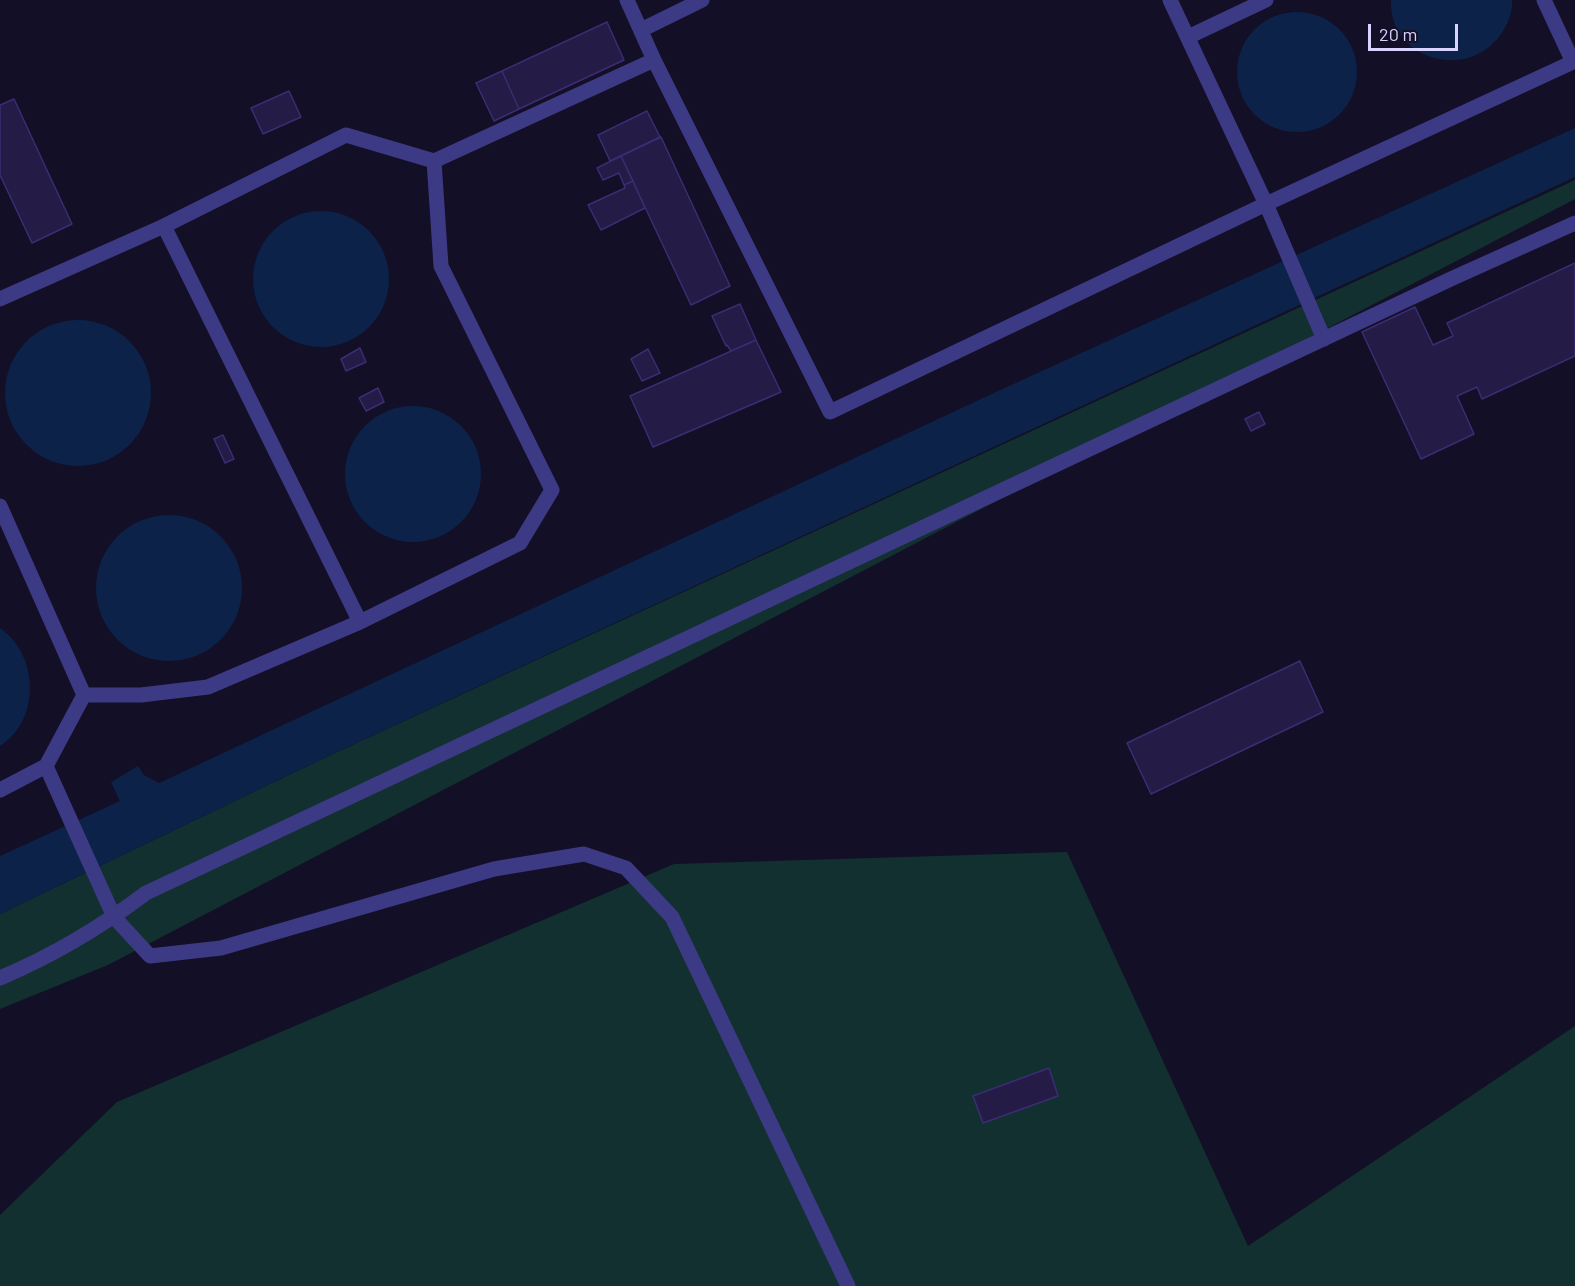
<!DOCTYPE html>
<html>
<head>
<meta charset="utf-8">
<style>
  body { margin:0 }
  #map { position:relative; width:1575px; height:1286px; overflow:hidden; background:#130f26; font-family:Barlow,sans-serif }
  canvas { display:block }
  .scale { position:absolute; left:1368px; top:24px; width:90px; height:27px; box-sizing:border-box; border:3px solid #d9d4ff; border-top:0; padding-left:8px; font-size:18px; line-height:21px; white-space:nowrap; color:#d9d4ff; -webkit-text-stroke:4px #130f26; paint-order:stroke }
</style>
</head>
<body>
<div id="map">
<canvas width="1575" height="1286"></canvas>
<div class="scale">20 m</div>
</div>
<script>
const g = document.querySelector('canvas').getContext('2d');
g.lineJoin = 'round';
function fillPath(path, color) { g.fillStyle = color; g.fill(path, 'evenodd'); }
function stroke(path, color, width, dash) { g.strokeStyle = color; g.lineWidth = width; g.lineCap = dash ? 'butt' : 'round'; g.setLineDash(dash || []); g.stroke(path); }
fillPath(new Path2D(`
  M1575 180V199L108 965 0 1009V914L322 759Z
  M1067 852 1248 1246 1575 1026V1286H0V1215L117 1102 674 864Z`), '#12302f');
fillPath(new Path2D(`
  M1391 0H1512C1513 10 1509 22 1503 31 1471 83 1388 61 1391 0Z
  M1237 72a60 60 0 1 1 120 0a60 60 0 1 1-120 0Z
  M1575 128V177L322 759 0 914V856L120 801 111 782 138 766 144 775 159 783 998 391Z
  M253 279a68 68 0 1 1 136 0a68 68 0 1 1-136 0Z
  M5 393a73 73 0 1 1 146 0a73 73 0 1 1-146 0Z
  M345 474a68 68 0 1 1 136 0a68 68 0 1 1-136 0Z
  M96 588a73 73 0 1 1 146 0a73 73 0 1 1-146 0Z
  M0 628C39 655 41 720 0 746Z`), '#0c2248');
const building = new Path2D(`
  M607 22 624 60 519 109 502 71Z
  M502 71 519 109 494 121 476 83Z
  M289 91 301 117 263 134 251 108Z
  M14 99 72 224 32 243 0 175V105Z
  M647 111 660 137 610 161 598 135Z
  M661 137 730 286 691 305 621 156Z
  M621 156 633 181 624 185 619 173 603 180 597 168Z
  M633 181 645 208 601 230 588 205 625 188 624 185Z
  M1575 263V356L1482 399 1477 387 1457 396 1474 434 1421 459 1362 332 1415 307 1433 345 1453 336 1447 323Z
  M740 304 756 340 731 351 727 345 726 346 712 316Z
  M756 340 781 392 653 447 630 396Z
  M360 348 366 362 346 371 341 359Z
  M648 349 660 373 642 381 631 359Z
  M378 388 384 402 366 411 359 398Z
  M1259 412 1265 424 1251 431 1245 419Z
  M223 435 234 459 225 463 214 439Z
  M1300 661 1323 712 1151 794 1127 743Z
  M1049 1068 1058 1096 983 1123 973 1096Z`);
fillPath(building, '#241b47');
stroke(building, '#3b2d73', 1.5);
stroke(new Path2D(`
  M627 0 654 60
  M1170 0 1266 204 1573 62 1544 0
  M641 30 702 0
  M1188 37 1266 0
  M164 226 360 622
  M0 299 164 226 346 135 434 161 654 60 830 412 1266 204 1324 339
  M0 506 84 695
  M46 766 114 917 150 956 221 948 494 869 584 854 626 868 672 917 848 1286
  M0 790 46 766 84 695H141L208 687 360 622 520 543 552 490 441 266 434 161
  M0 978C52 956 101 927 146 893L1453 278 1575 223`), '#3d3a85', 15);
</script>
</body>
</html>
